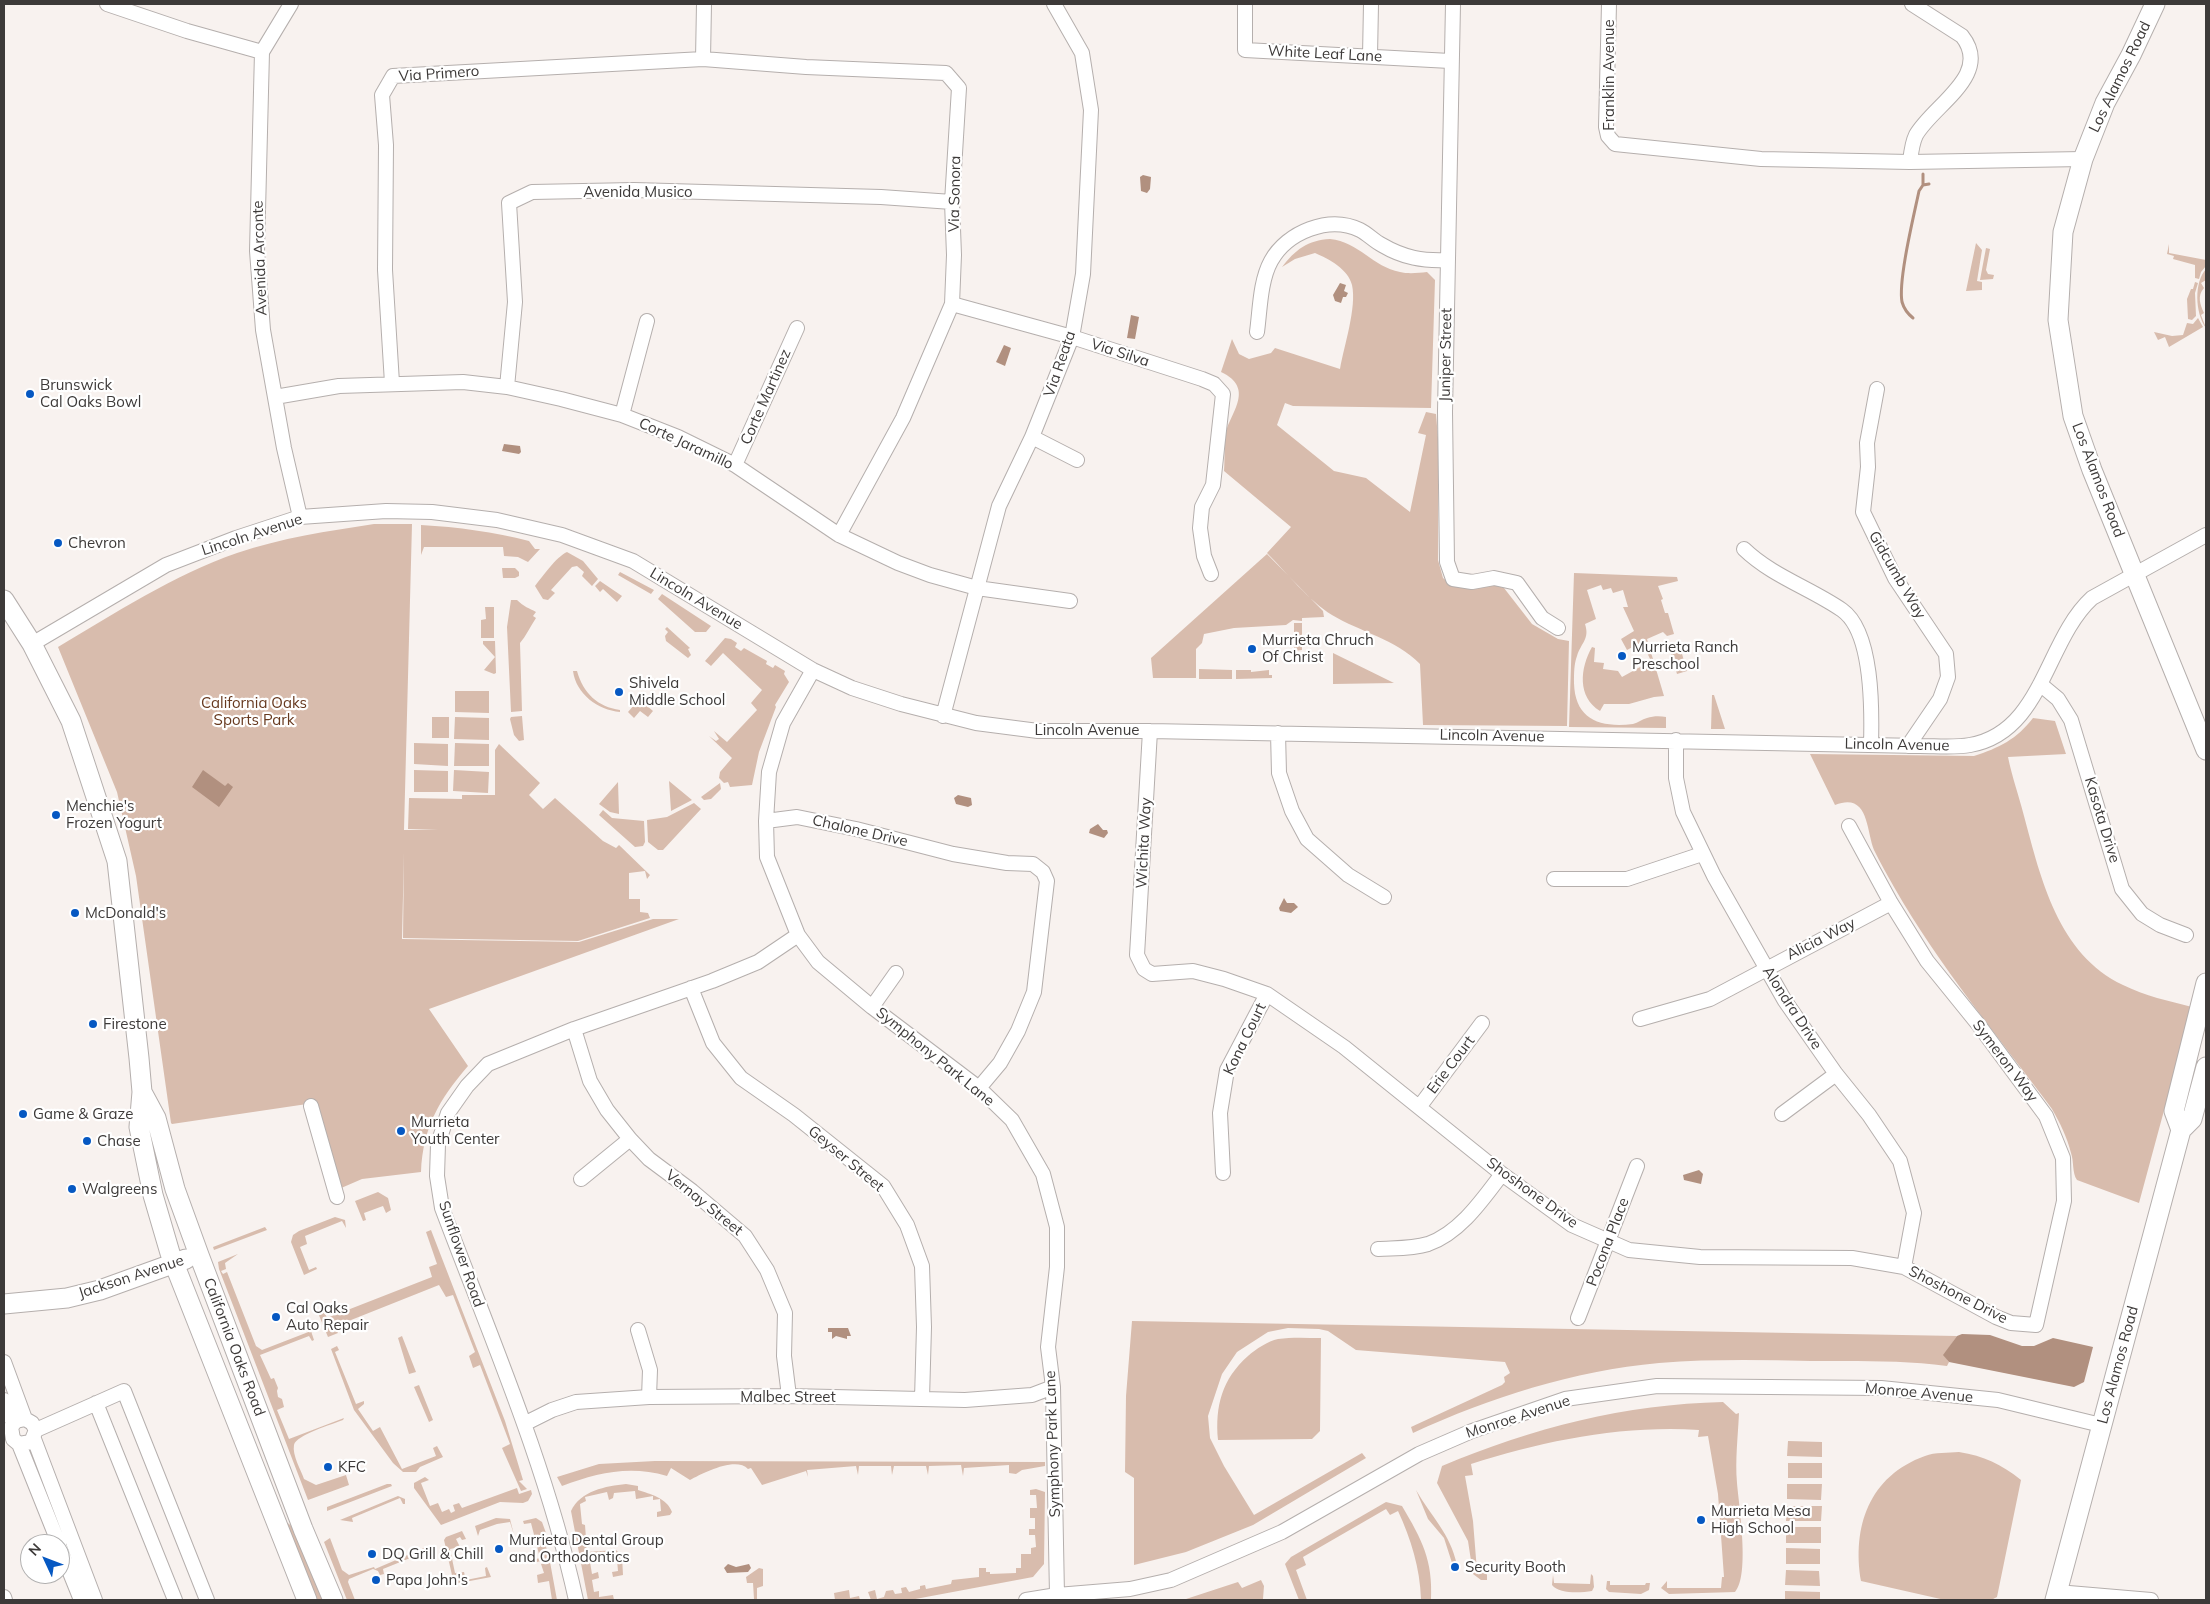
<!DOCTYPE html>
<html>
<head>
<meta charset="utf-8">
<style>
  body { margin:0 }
  #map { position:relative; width:2210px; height:1604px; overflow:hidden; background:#f8f2ef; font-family:Mulish,sans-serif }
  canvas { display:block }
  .frame { position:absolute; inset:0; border:5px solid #3d3a39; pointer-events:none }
  .north { position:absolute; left:20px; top:1534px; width:50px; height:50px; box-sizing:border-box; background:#fff; border:1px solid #b1b0b0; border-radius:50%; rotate:313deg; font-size:14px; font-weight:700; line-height:20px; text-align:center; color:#3d3a39 }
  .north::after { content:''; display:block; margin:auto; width:18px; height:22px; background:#0658c2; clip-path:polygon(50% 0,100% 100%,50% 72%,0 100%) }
</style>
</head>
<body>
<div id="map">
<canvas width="2210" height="1604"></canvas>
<div class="frame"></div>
<div class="north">N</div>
</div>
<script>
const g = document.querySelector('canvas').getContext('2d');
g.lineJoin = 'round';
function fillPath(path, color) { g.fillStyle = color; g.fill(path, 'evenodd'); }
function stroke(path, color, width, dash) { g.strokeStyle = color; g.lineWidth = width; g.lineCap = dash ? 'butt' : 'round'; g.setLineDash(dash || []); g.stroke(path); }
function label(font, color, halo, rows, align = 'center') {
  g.font = font + ' Mulish,sans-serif'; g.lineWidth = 4.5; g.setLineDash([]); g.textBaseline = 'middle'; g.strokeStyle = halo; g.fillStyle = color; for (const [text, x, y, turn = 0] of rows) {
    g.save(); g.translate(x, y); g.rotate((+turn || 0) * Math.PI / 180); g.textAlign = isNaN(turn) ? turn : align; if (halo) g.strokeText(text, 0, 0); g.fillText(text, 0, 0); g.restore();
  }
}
fillPath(new Path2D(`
  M1330 239C1359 242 1373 267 1400 272 1408 274 1418 273 1427 272L1435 280 1431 408 1293 406 1285 403 1277 425 1334 471 1366 478 1410 512 1426 435 1418 433 1426 412 1436 414 1438 438V560L1443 578 1453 586 1494 585 1504 588 1532 624 1558 639 1569 641 1567 726 1423 725 1420 664C1396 639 1360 632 1332 615 1309 601 1286 572 1267 553L1291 527 1224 471C1225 459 1224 445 1226 432 1231 412 1255 388 1221 372L1232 339 1239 354 1249 359 1271 353 1275 348 1340 369C1344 346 1357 307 1352 285 1348 269 1329 259 1315 253L1295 259 1282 267C1295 250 1308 240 1330 239Z
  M1976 243 1982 250 1977 281 1982 282V290L1966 291Z
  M2169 244V253L2206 260V266L2201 272 2199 279 2195 278V265L2173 259 2174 256 2167 254Z
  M1986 248 1990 249 1986 270 1988 274 1994 275 1993 279 1980 280Z
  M2206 269V280L2201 283 2204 288C2197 296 2200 304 2204 313L2201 315 2206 328C2195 313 2194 282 2206 269Z
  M2195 282 2198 283 2195 293 2196 316 2192 320 2188 319 2187 299 2191 289H2193Z
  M2198 318 2203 327 2169 347 2165 337 2158 340 2154 332 2172 336 2183 335 2187 323 2193 324Z
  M374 524H412L404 830H438L408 829 409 798 462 799V795H495V750L499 744 540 783 529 795 543 809 555 798 603 841 616 848 619 845 650 875 647 879 645 871 629 873V899H640V912L648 913 650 918 578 941 403 938 404 852 402 939 579 942 653 919H679L429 1009 468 1066C439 1100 423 1127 421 1172L362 1179 332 1192 307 1104 172 1124 171 1123 136 876 117 792 58 647C116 613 173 575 237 553 281 538 328 531 374 524Z
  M421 525C458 527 494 532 529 541L535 549H540L528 562 518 557 504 556 503 547H424L421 555Z
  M567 552 583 561 598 579 592 586 582 576 584 572 577 566 572 567 551 590 555 593 548 600 543 599 535 586C543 576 556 557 567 552Z
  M1267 554 1323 611 1324 617 1302 618V621L1293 620 1286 625 1234 628 1204 634 1202 643 1196 649V678H1153L1151 658Z
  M502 568H515L519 572V576L515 578H503Z
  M620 572 654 590 651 594 618 575Z
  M1574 573 1677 577 1678 581 1658 586 1663 599 1661 600 1665 613H1668L1674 634 1667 636 1663 632 1647 639 1664 696 1654 697 1629 704H1604L1600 711C1577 697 1580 668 1592 647L1595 648 1594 662 1604 663 1603 669 1618 671 1622 677 1651 661 1642 642 1627 650 1621 639 1634 631 1623 607H1628L1623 590 1613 593 1611 588 1603 590 1601 585 1587 590 1596 619 1585 624C1590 639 1581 643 1577 656 1574 664 1574 673 1574 683 1575 719 1599 728 1633 724 1638 723 1642 719 1647 718 1653 716 1660 716 1666 717V728L1569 727Z
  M600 581 622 596 617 602 603 589 600 592 595 586Z
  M662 594 711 626 706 632H695L658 599Z
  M511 600H517C524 607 529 608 536 612L533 616 536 618C530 627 526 636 520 643L522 711 511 712 507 627Z
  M485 607H494V638H481V620L486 619Z
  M1294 623H1302V650L1294 651Z
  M667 627 690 648 688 649 691 655 688 658 666 641 665 636 668 632 665 629Z
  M725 638 731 639 737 643 735 647 741 651 744 648 767 661 766 664 773 668 775 665 785 671 784 674 789 682 775 705 776 707 759 752 752 785 730 787 728 782 724 783 719 778 720 772 732 758 709 736 716 741 719 739 714 731 727 742 757 710 751 703 762 690 723 653 711 666 705 661Z
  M483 641H495L496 673 494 674 484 670 495 657 483 644Z
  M1680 647 1687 671 1677 674 1670 650Z
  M1333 653 1394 683 1333 684Z
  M1199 669 1232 670V679H1199Z
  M1236 670H1251V672L1269 670V675H1272V678L1236 679Z
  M573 671H577C583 693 598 707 620 710V712C598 710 576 694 573 671Z
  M455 691H489V713L455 712Z
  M1712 695H1714L1725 729H1711Z
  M634 705H646L653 711 648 717 640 711 634 718 628 712Z
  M522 716 524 740 519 741 514 735 510 719 511 717Z
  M432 717H449V738H432Z
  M455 717 489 718V740L454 739Z
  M2033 718 2055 721 2066 754 2008 757C2012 777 2019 796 2024 816 2041 879 2058 954 2123 985 2145 996 2169 1001 2192 1007L2139 1203 2077 1180C2072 1173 2074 1161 2071 1153 2067 1137 2060 1123 2052 1109 1998 1036 1939 966 1894 887 1887 875 1880 862 1874 850 1866 830 1869 792 1835 805L1810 754 1974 756C1999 748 2017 739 2033 718Z
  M414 743 448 744V766L414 764Z
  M455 743 489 744V766H454Z
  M414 770 448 771V792H414Z
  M454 770 489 772 488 793 453 791Z
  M669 781 692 800 671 811Z
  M618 782 619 814 610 812 599 804Z
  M720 783 721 789 711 799 704 800 701 797Z
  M694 803 701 809 663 850H658L648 842 647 820 667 817Z
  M603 810 612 818 644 821 645 842 643 846 635 847 599 815Z
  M378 1192 388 1198 391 1210 386 1213 383 1206 364 1213 366 1220 363 1221 355 1201Z
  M335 1217 345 1220 346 1228 342 1221 305 1236 307 1244 300 1247 309 1270 316 1267 317 1269 304 1275 291 1242 293 1235 299 1231Z
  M265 1227 267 1230 214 1250 213 1247Z
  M431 1230 505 1421 523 1480 519 1481 527 1489 521 1491 502 1448 510 1444 480 1365 473 1368 469 1356 475 1352 453 1295 446 1297 439 1285 336 1326 338 1333 328 1337 318 1313 324 1311 327 1318 432 1277 429 1267 437 1264 426 1232Z
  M238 1254 225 1263 226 1269 221 1271 223 1274 227 1272 256 1346 262 1350 311 1331 314 1340 312 1341 309 1336 260 1355 271 1379 274 1378 278 1388 277 1391 278 1397 282 1399 284 1407 277 1410 289 1439 344 1418 343 1420C333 1424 296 1435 294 1445 292 1455 301 1470 304 1479L316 1485 346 1475 349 1485 308 1500 219 1269 218 1262Z
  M1132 1321 1957 1336 1944 1355 1949 1362 1947 1366C1902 1360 1856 1361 1811 1361 1760 1360 1710 1359 1659 1363 1573 1371 1491 1397 1413 1433L1411 1427 1502 1385 1505 1382 1504 1377 1510 1373 1505 1362 1356 1350 1328 1331 1319 1329 1288 1328 1268 1332 1237 1352 1222 1374 1208 1416 1210 1438 1224 1466 1254 1515 1362 1453 1366 1458 1253 1525 1186 1552 1134 1565V1478L1125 1472 1126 1396Z
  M402 1336 416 1372 409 1374 398 1338Z
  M1321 1338 1320 1431 1312 1439 1218 1440C1215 1406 1222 1379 1248 1356 1256 1349 1268 1341 1278 1339 1292 1337 1307 1338 1321 1338Z
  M337 1346 339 1350 335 1352 356 1404 364 1401V1404L358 1409 373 1431 380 1427 402 1469 436 1456 433 1448 437 1446 443 1457 420 1467 416 1472H403L393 1463 354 1410 331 1349Z
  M419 1385 433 1420 429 1422 414 1387Z
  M1723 1402 1736 1414 1739 1413C1738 1436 1735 1460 1737 1483 1739 1507 1750 1575 1735 1592L1669 1594 1661 1588 1667 1581V1588H1721L1722 1577H1724L1718 1494 1708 1436 1698 1437 1699 1430C1622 1425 1543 1441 1471 1464L1473 1475 1465 1476 1473 1521 1477 1571 1487 1573V1580H1481L1473 1574 1468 1541 1437 1483 1442 1466C1532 1428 1626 1404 1723 1402Z
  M1788 1441 1822 1442V1457L1787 1456Z
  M1959 1452C1984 1456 2001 1464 2021 1480L1997 1597 1991 1600H1945L1861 1581C1852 1527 1869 1476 1925 1456 1935 1452 1948 1453 1959 1452Z
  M655 1461 1045 1462V1466L1022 1470 1016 1474 1009 1473V1465L964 1468 963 1476 961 1465 929 1466 928 1475 926 1466H894L892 1475 891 1466H859L858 1475 856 1466 807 1470 808 1477 806 1471 762 1485 751 1468 748 1469C736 1456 703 1473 690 1480L671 1468 667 1476C629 1465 597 1473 562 1486L557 1477 599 1464Z
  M1788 1463H1822V1478H1788Z
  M425 1477 429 1480 421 1483 430 1506 438 1503 442 1512 449 1509 451 1513 455 1511 453 1505 459 1503 462 1508 517 1488 519 1494 531 1490 532 1494 528 1501 523 1503 500 1502 441 1525 414 1488V1483Z
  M387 1484H391L392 1486 327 1511V1507Z
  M626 1484 638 1486V1490C650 1494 667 1498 672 1512L670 1515 657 1517V1512L661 1511 660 1499 653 1500V1496L636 1499 635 1491 614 1493 613 1498 609 1500 607 1492 585 1497 586 1501 580 1504 582 1524 585 1525 587 1552 616 1550 622 1556 623 1575 613 1577 612 1572 618 1571 617 1560H612L611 1553 595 1555 596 1560 590 1562 592 1574 598 1572 599 1578 592 1580 594 1592 599 1591V1597L613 1595 614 1600H588L571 1511C580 1491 606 1486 626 1484Z
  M1787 1484H1822L1821 1500 1787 1499Z
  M1036 1489 1045 1492 1044 1564 1033 1577 910 1600H868H871L868 1592 875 1590 877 1599 884 1597 886 1591 893 1590 895 1594 902 1593 901 1588 906 1587 909 1592 920 1589V1586L925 1585 926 1589 951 1584 952 1580 979 1577V1568H986V1572H990V1574L1016 1573V1568H1021V1554H1031V1548L1036 1547 1035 1535H1029V1529H1035V1518H1030V1508H1037L1036 1495H1030V1490Z
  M1416 1490C1432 1518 1450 1533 1457 1565L1453 1566 1444 1538 1428 1519Z
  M398 1496 405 1499V1504H403L400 1498 352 1518 353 1522 340 1520Z
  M1386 1502 1402 1506C1422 1540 1433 1560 1431 1600L1421 1599C1420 1568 1411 1539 1398 1511L1390 1515 1386 1509 1303 1557 1306 1565 1296 1570 1307 1600H1299L1285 1564 1291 1557Z
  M1787 1506H1822L1821 1521H1786Z
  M496 1518 510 1519 514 1535 510 1522 497 1524 480 1530 478 1536 475 1526Z
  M536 1518 542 1522 546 1533 543 1534 549 1559 533 1563 532 1560 540 1558 531 1523 524 1524 523 1521Z
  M283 1519 295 1529 322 1600H313Z
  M1786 1527H1821V1543H1786Z
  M462 1531 466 1539 462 1540 460 1537 456 1539 460 1547 450 1549 455 1573 464 1572 466 1580 486 1576 485 1568 487 1567 491 1577 454 1584 444 1540 446 1537Z
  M330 1538 342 1570 349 1575 374 1567 375 1569 431 1545 434 1556 430 1550 383 1569 384 1574 380 1575 378 1571 373 1569 349 1579 348 1582 355 1600H347L324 1542Z
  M1786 1548 1820 1549V1564H1786Z
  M550 1562 557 1600H552L549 1581 538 1583 537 1575 544 1573 541 1564Z
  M759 1568 763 1569V1586L757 1588V1600H747L754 1599 753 1583H747L746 1577Z
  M1786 1570 1819 1571 1820 1586 1785 1585Z
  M1591 1574 1593 1576 1594 1587 1592 1591C1580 1593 1559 1594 1552 1585L1553 1575 1554 1583 1590 1584Z
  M1261 1580 1264 1586 1263 1599 1261 1600H1183L1238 1582 1242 1588Z
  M1607 1581H1610V1585H1645L1646 1583H1650L1649 1590 1641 1594 1609 1592 1606 1589Z
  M849 1590 850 1598 859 1596 860 1600H835L834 1593Z
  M1785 1591 1820 1592V1600H1785Z`), '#d8bcad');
fillPath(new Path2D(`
  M1143 175 1151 177 1150 189 1147 193 1141 191 1140 177Z
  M1340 283 1346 285 1344 291 1348 293 1346 297H1343L1341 303 1335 301 1333 295Z
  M1131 315 1139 317 1135 339 1127 338Z
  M1004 345 1011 348 1005 366 996 362Z
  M504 444 520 446 521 452 519 454 502 451Z
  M203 770 225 786 228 783 233 787 219 807 192 787Z
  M958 795 971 798 972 805 968 807 956 804 954 798Z
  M1098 824 1103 830H1107L1108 833 1104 838 1089 833 1090 829Z
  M1284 898 1287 903H1294L1298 907 1291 913 1280 911 1279 908Z
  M1699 1170 1703 1174 1701 1184 1684 1180 1683 1175Z
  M828 1328H848L851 1336H847V1339L836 1336 832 1339V1332H828Z
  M1962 1334 1990 1335 2022 1346H2034L2053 1338 2093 1347 2084 1382 2074 1387 1949 1362 1943 1355 1957 1336Z
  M728 1564 736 1567 749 1564 751 1568 748 1572 727 1573 724 1568Z`), '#b1907f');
stroke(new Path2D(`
  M1923 185V174
  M1913 318C1908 314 1904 309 1902 302 1898 280 1914 215 1919 191L1923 185 1929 184`), '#b1907f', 3);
const minor = new Path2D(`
  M107 4 187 31 262 52
  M291 4 262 52 257 251 263 330 284 448 300 517
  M1245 4V50L1450 61
  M1453 4 1445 412 1447 562 1453 579 1472 582 1494 578 1517 583 1542 618 1558 628
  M1609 4 1606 127 1608 136 1615 144 1761 159 1910 162 2083 159
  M1370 56 1371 4
  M703 59 704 4
  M1910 162C1911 153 1912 143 1916 135 1933 105 1993 75 1962 36L1912 4
  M952 304 1072 337 1202 379 1214 384 1223 394 1213 485 1202 507 1200 528 1204 556 1211 574
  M1257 332C1260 310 1260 281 1271 261 1287 232 1329 215 1360 230 1368 234 1374 241 1382 245 1404 258 1423 261 1447 260
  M392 383 385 270 386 145 382 95 393 76 703 59 806 67 946 73 959 88 952 202 954 255 952 304 903 418 839 535
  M507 387 515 302 509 203 532 192 634 190 881 197 952 202
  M1877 389 1867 443 1868 467 1863 512 1895 578 1946 654 1948 677 1940 699 1908 746
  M275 397 339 386 463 382 507 387 561 399 622 415 678 437 735 465 839 535 898 563 930 575 977 588 1070 601
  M622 415 647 321
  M1032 437 1077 460
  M735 465 797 328
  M1744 549C1772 576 1810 588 1842 610 1873 632 1872 710 1871 745
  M32 644 166 565 236 538 300 517 386 511 432 512 497 520 562 535 633 561 813 670 852 688 901 704 976 723 1038 731H1150L1920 746C1936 746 1954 748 1970 745 2043 732 2045 641 2092 598L2206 535
  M813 670 783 723 769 772 766 821 767 857 798 935 818 962 872 1007 979 1088 1012 1120 1043 1174 1057 1227V1267L1048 1347 1053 1387 1057 1595
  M2040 684 2058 699 2071 720 2122 889 2142 914 2160 925 2186 935
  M943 716 999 506 1032 437 1072 337 1083 274 1091 110 1082 53 1054 4
  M1150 731 1137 955 1144 969 1152 974 1193 971 1224 979 1267 994 1344 1047 1502 1174 1572 1225 1629 1250 1700 1257 1852 1258 1904 1267 1996 1317 2011 1323 2036 1325 2064 1201 2063 1158 2046 1116 1978 1024 1927 961 1891 903 1849 826
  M1278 733 1279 773 1292 811 1307 839 1348 875 1384 897
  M1676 740V778L1683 812 1714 876 1785 1001 1836 1074 1869 1115 1900 1161 1914 1213 1904 1267
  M766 821 797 817 856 829 953 854 1007 863 1033 864 1043 872 1047 881 1034 992 1018 1031 1000 1063 979 1088
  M1554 879H1627L1702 854
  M691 988 713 1043 741 1078 794 1115 883 1186 907 1225 922 1266 924 1327 922 1399
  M872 1007 896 973
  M1640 1019 1710 999 1891 903
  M574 1029 590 1081 607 1110 630 1139 649 1159 692 1191 745 1236 767 1270 785 1313 784 1356 789 1396
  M311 1106 337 1197
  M1420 1106 1482 1023
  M1782 1114 1836 1074
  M1223 1173 1220 1113 1227 1070 1267 994
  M581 1179 630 1139
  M1378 1249C1394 1248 1412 1249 1428 1244 1460 1233 1483 1199 1502 1174
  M1578 1318 1637 1166
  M638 1330 650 1370 649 1397
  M4 1362 25 1419 32 1423 36 1430 31 1442 19 1444 13 1439 11 1427 16 1421 25 1419
  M4 1400 13 1423
  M96 1403 175 1600
  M526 1423 552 1410 576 1402 649 1397 789 1396 965 1400 1032 1395 1053 1387
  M36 1430 124 1391 207 1600
  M34 1439 95 1600
  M19 1444 59 1544
  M60 1548 81 1600
  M2057 1592 2151 1600
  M4 1597 5 1600
  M576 1600C546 1464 491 1338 442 1208L437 1176 438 1144 448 1113 467 1086 488 1064 574 1029 712 981 758 962 798 935
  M1026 1600 1057 1595 1130 1589 1171 1580 1282 1532 1419 1454 1472 1431 1565 1399 1657 1386 1881 1388 1998 1400 2101 1425`);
const major = new Path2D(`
  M2155 4 2131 55 2105 103 2083 159 2063 232 2058 320 2073 416 2092 470 2206 750
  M4 600 32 644 71 721 117 861 139 1058 142 1092 139 1127 153 1195 170 1253 307 1600
  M142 1092 156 1118 175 1189 199 1255 303 1529 333 1600
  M2181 1130 2174 1111 2206 983
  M4 1304 67 1298 100 1290 186 1259
  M2055 1600 2181 1130 2192 1119 2206 1067`);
stroke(minor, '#b5afad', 16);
stroke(major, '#b5afad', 21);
stroke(minor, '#fff', 14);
stroke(major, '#fff', 19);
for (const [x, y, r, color] of [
  [30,394,5,"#0658c2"],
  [58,543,5,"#0658c2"],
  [1252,649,5,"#0658c2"],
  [1622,656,5,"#0658c2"],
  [619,692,5,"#0658c2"],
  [56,815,5,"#0658c2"],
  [75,913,5,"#0658c2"],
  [93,1024,5,"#0658c2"],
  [23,1114,5,"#0658c2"],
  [401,1131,5,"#0658c2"],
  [87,1141,5,"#0658c2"],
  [72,1189,5,"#0658c2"],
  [276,1317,5,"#0658c2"],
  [328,1467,5,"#0658c2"],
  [1701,1520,5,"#0658c2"],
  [499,1549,5,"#0658c2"],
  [372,1554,5,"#0658c2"],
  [1455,1567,5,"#0658c2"],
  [376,1580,5,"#0658c2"]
]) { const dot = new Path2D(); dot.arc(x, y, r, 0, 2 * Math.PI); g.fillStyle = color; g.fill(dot); stroke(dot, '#fff', 2); }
label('15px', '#3d3a39', '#fff', [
  ["White Leaf Lane",1325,54,3],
  ["Via Primero",439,74,-4],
  ["Franklin Avenue",1609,75,-90],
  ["Los Alamos Road",2120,77,-64],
  ["Avenida Musico",638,192],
  ["Via Sonora",955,194,-89],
  ["Avenida Arconte",260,258,-92],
  ["Via Silva",1120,353,18],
  ["Juniper Street",1446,355,-89],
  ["Via Reata",1060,364,-71],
  ["Corte Martinez",766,397,-66],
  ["Corte Jaramillo",686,444,25],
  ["Los Alamos Road",2098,480,69],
  ["Lincoln Avenue",252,535,-18],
  ["Gidcumb Way",1897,575,60],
  ["Lincoln Avenue",696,599,31],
  ["Lincoln Avenue",1087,730],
  ["Lincoln Avenue",1492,736,1],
  ["Lincoln Avenue",1897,745,1],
  ["Kasota Drive",2102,820,73],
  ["Chalone Drive",860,831,13],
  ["Wichita Way",1144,843,-87],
  ["Alicia Way",1821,939,-27],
  ["Alondra Drive",1792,1008,57],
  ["Kona Court",1245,1039,-64],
  ["Symphony Park Lane",935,1057,39],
  ["Symeron Way",2005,1061,53],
  ["Erie Court",1451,1065,-53],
  ["Geyser Street",846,1159,40],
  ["Shoshone Drive",1532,1193,36],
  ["Vernay Street",704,1203,39],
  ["Pocona Place",1608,1242,-69],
  ["Sunflower Road",461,1254,71],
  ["Jackson Avenue",131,1277,-18],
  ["Shoshone Drive",1958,1295,27],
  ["California Oaks Road",234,1347,69],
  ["Los Alamos Road",2118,1365,-75],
  ["Monroe Avenue",1919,1393,5],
  ["Malbec Street",788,1397],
  ["Monroe Avenue",1518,1417,-18],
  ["Symphony Park Lane",1053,1444,-92]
]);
label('15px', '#3d3a39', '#fff', [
  ["Brunswick",40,385],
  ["Cal Oaks Bowl",40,402],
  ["Chevron",68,543],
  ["Murrieta Chruch",1262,640],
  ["Of Christ",1262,657],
  ["Murrieta Ranch",1632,647],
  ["Preschool",1632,664],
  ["Shivela",629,683],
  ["Middle School",629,700],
  ["Menchie's",66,806],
  ["Frozen Yogurt",66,823],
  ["McDonald's",85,913],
  ["Firestone",103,1024],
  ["Game & Graze",33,1114],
  ["Murrieta",411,1122],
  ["Youth Center",411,1139],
  ["Chase",97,1141],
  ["Walgreens",82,1189],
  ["Cal Oaks",286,1308],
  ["Auto Repair",286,1325],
  ["KFC",338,1467],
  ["Murrieta Mesa",1711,1511],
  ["High School",1711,1528],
  ["Murrieta Dental Group",509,1540],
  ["and Orthodontics",509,1557],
  ["DQ Grill & Chill",382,1554],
  ["Security Booth",1465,1567],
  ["Papa John's",386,1580]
], 'left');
label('15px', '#67391f', '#fff', [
  ["California Oaks",254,703],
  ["Sports Park",254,720]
]);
</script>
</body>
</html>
